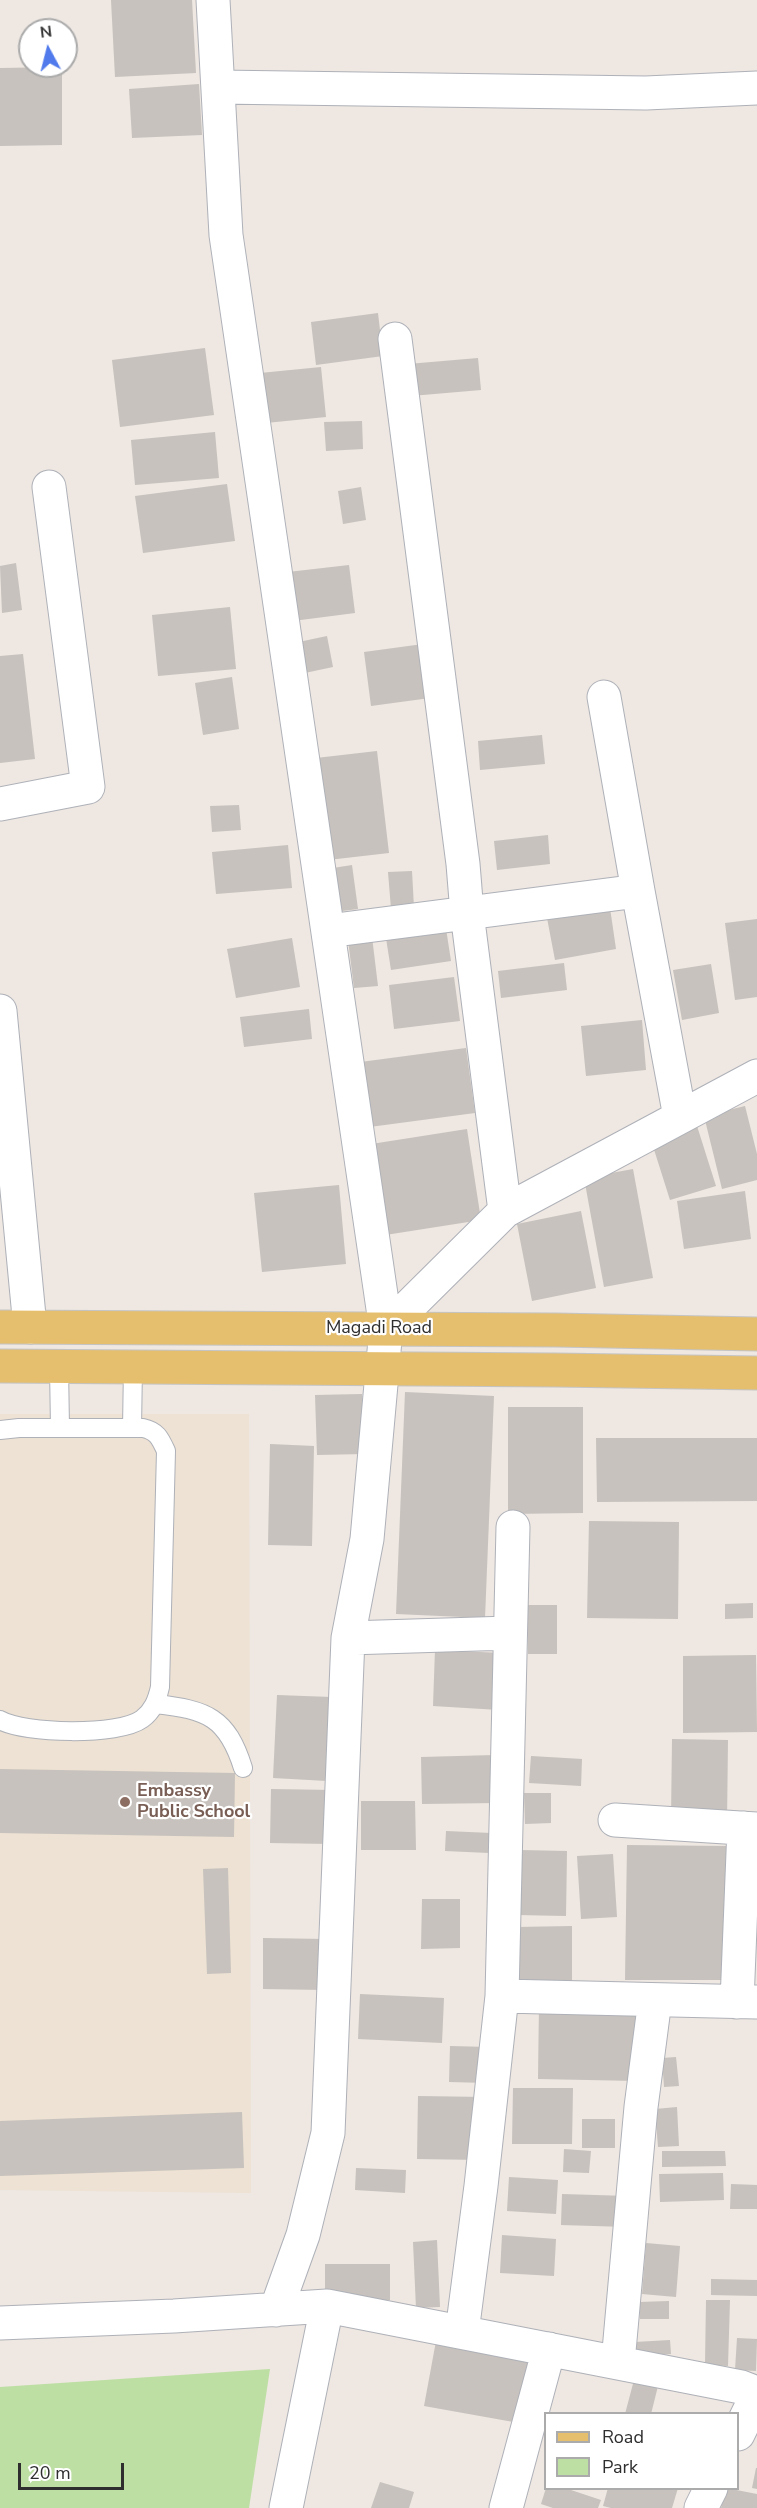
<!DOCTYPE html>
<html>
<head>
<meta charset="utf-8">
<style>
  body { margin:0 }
  #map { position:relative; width:757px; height:2508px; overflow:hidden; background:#eee7e2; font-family:"Nunito Sans",sans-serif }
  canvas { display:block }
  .legend { position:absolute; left:544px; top:2412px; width:195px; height:78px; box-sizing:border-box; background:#fff; border:2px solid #ababab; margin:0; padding:8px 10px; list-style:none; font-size:18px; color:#2e2e2e }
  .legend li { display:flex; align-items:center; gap:12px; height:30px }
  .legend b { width:30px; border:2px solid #ababab }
  .north { position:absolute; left:18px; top:18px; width:60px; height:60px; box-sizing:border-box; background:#fff; border:2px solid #ababab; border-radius:50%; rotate:353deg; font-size:16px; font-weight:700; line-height:24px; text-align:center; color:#2e2e2e }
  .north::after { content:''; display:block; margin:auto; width:21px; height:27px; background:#517bec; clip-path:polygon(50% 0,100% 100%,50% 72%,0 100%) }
  .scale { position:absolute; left:18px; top:2463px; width:106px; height:27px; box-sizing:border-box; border:3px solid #2e2e2e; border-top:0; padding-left:8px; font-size:18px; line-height:21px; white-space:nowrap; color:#2e2e2e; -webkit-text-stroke:4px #fff; paint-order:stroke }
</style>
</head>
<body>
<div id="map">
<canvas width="757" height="2508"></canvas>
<ul class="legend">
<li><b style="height:8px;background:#e6bf6e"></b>Road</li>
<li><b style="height:16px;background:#bddfa3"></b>Park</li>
</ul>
<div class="north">N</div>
<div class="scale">20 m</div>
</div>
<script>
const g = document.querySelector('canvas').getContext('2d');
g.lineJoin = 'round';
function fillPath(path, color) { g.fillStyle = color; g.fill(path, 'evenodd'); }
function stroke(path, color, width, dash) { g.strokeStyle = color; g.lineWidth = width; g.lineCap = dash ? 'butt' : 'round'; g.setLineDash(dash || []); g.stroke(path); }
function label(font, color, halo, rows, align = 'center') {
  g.font = font + ' "Nunito Sans",sans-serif'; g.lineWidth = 4.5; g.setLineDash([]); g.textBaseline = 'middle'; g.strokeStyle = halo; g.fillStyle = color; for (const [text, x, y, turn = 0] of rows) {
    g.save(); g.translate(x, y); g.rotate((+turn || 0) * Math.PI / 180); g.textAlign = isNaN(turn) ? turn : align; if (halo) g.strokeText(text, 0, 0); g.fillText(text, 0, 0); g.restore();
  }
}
fillPath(new Path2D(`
  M0 1414H249L251 2193 0 2190Z`), '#ede2d3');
fillPath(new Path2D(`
  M270 2369 249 2508H0V2387Z`), '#bddfa3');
fillPath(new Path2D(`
  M111 0H192L196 73 115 77Z
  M62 67V145L0 146V68Z
  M199 84 202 135 132 138 129 89Z
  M378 313 383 356 316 365 311 322Z
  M205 348 214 415 120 427 112 360Z
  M478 358 481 390 411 396 408 364Z
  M321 367 326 417 256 424 250 374Z
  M362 421 363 449 326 451 324 422Z
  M215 432 219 478 135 485 131 440Z
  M227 484 235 541 143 553 135 496Z
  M361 487 366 520 343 524 338 491Z
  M16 563 22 610 2 613 0 566Z
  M349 565 355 613 293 621 288 572Z
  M230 607 236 669 158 676 152 615Z
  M327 636 333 667 300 674 294 643Z
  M423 644 430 698 371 706 364 652Z
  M23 654 35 759 0 763V656Z
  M232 677 239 729 203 735 195 683Z
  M542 735 545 764 480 770 478 741Z
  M377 751 389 853 328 860 316 758Z
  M239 805 241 830 212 832 210 806Z
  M548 835 550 864 497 870 494 841Z
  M288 845 292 888 216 894 212 852Z
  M352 865 358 909 326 913 320 870Z
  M412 871 414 908 391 909 388 872Z
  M610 908 616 949 555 960 547 918Z
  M757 919V997L735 1000 725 923Z
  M445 922 451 961 391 970 385 932Z
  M372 937 378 986 354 988 348 940Z
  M292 938 300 987 236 998 227 949Z
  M564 963 567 990 501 998 498 971Z
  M711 964 719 1013 682 1020 673 970Z
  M454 977 460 1021 394 1029 389 985Z
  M309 1009 312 1039 244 1047 240 1017Z
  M642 1020 646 1070 586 1076 581 1026Z
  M466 1048 475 1113 362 1128 353 1063Z
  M745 1106 757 1154V1180L722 1189 704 1116Z
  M697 1126 716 1186 670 1200 651 1140Z
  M467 1129 481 1220 379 1236 365 1145Z
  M633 1169 653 1278 604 1287 584 1178Z
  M339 1185 346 1264 262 1272 254 1193Z
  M745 1191 751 1239 684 1249 677 1201Z
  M581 1211 596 1288 532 1301 517 1224Z
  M405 1392 494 1396 485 1618 396 1614Z
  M362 1394 364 1454 317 1455 315 1395Z
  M508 1407H583V1513L508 1514Z
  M596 1438H757V1501L597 1502Z
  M270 1444 314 1446 312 1546 268 1545Z
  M589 1521 679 1522 678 1619 587 1618Z
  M753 1603V1618L725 1619V1604Z
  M528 1605H557V1654H528Z
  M435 1650 502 1653 499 1710 433 1706Z
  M756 1655 757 1732 683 1733V1656Z
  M277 1695 331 1697 327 1781 273 1778Z
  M672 1739 728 1740 727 1821 671 1820Z
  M495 1755 496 1803 422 1804 421 1757Z
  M531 1756 582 1759 581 1786 529 1783Z
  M0 1769 235 1773 234 1837 0 1833Z
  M271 1789 332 1790 331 1844 270 1843Z
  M524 1793H551V1823L525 1824Z
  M361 1801H415L416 1850H361Z
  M446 1831 491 1833 489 1853 445 1851Z
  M627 1845 726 1846 725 1980H625Z
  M519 1850 567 1851 566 1916 518 1915Z
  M613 1854 617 1917 581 1919 577 1856Z
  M228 1868 231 1973 207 1974 203 1869Z
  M422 1899H460V1948L421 1949Z
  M572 1926V1983H517V1927Z
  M263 1938 326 1939 325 1990 263 1989Z
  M360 1994 444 1998 442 2043 358 2039Z
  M539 2004 639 2006 637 2081 538 2079Z
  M450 2046 488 2047 487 2083 449 2082Z
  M676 2057 679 2086 664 2087 662 2058Z
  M513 2088H573L572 2144H512Z
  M418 2096 484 2097 482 2160 417 2159Z
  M677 2107 679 2146 658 2147 655 2109Z
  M242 2112 244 2168 0 2176V2121Z
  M582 2119H615V2148H582Z
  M564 2149 591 2151 589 2173 563 2172Z
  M662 2151H725L726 2166 662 2167Z
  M356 2168 406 2170 405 2193 355 2190Z
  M723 2173 724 2200 660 2202 659 2174Z
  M509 2177 558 2180 556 2214 507 2211Z
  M731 2184 757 2185V2209H730Z
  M562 2194 628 2196 627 2227 561 2225Z
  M502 2235 556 2239 554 2276 500 2273Z
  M437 2240 440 2307 416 2308 413 2242Z
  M646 2243 680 2246 676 2297 642 2294Z
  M325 2264H390V2300H325Z
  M711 2279 757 2280V2296L711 2295Z
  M706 2300H730L728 2366 705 2365Z
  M669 2301V2319H640L639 2302Z
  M737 2338 757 2339 756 2371 735 2370Z
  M670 2340 671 2354 636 2357 635 2342Z
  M436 2341 530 2358 519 2423 424 2406Z
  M634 2380 658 2386 651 2414H625Z
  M756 2468H757V2489L752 2488Z
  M380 2482 414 2492 409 2508H371Z
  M546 2488H565L601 2500 598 2508H553L541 2504Z
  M608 2488H678L672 2508H611L603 2506Z
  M726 2488 757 2494V2508H721Z`), '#c7c2bd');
const service = new Path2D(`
  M59 1367 60 1428
  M132 1428 133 1367
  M0 1430 19 1428H143C157 1431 160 1438 166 1451L160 1687C157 1700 153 1711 142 1719 119 1736 24 1734 0 1720
  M156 1704C207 1710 227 1717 243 1768`);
const minor = new Path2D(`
  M213 0 226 235 386 1329 367 1539 348 1638 328 2133 303 2235 276 2310
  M218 87 646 93 757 88
  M395 339 463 864 467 913 505 1211
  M604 697 638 891
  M0 804 88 787 49 487
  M328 931 638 891 680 1117
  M0 1011 30 1327
  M386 1329 505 1211 757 1076
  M348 1638 510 1633
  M615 1820 757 1829
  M502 1996 757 2002
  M737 2002 744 1828
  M0 2323 174 2316 327 2306 741 2387 757 2393
  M462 2332 481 2186 502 1996 513 1527
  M618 2362 641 2107 655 2000
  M738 2434 757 2395
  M286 2508 327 2306
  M506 2508 549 2349
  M701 2508 711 2488`);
const primary = new Path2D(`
  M0 1327 556 1330 757 1334
  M0 1366 555 1370 757 1373`);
stroke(service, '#aeb1b8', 20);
stroke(minor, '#aeb1b8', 35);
stroke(primary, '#c4c4c4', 35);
stroke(service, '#fff', 18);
stroke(minor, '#fff', 33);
stroke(primary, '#e6bf6e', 33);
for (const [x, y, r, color] of [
  [125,1802,6,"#8d6e63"]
]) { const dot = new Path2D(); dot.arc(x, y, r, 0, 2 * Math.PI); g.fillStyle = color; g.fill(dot); stroke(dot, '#fff', 2); }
label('18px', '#2e2e2e', '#fff', [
  ["Magadi Road",379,1329]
]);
label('bold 18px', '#785e54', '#fff', [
  ["Embassy",137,1792],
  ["Public School",137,1813]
], 'left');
</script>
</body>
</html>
